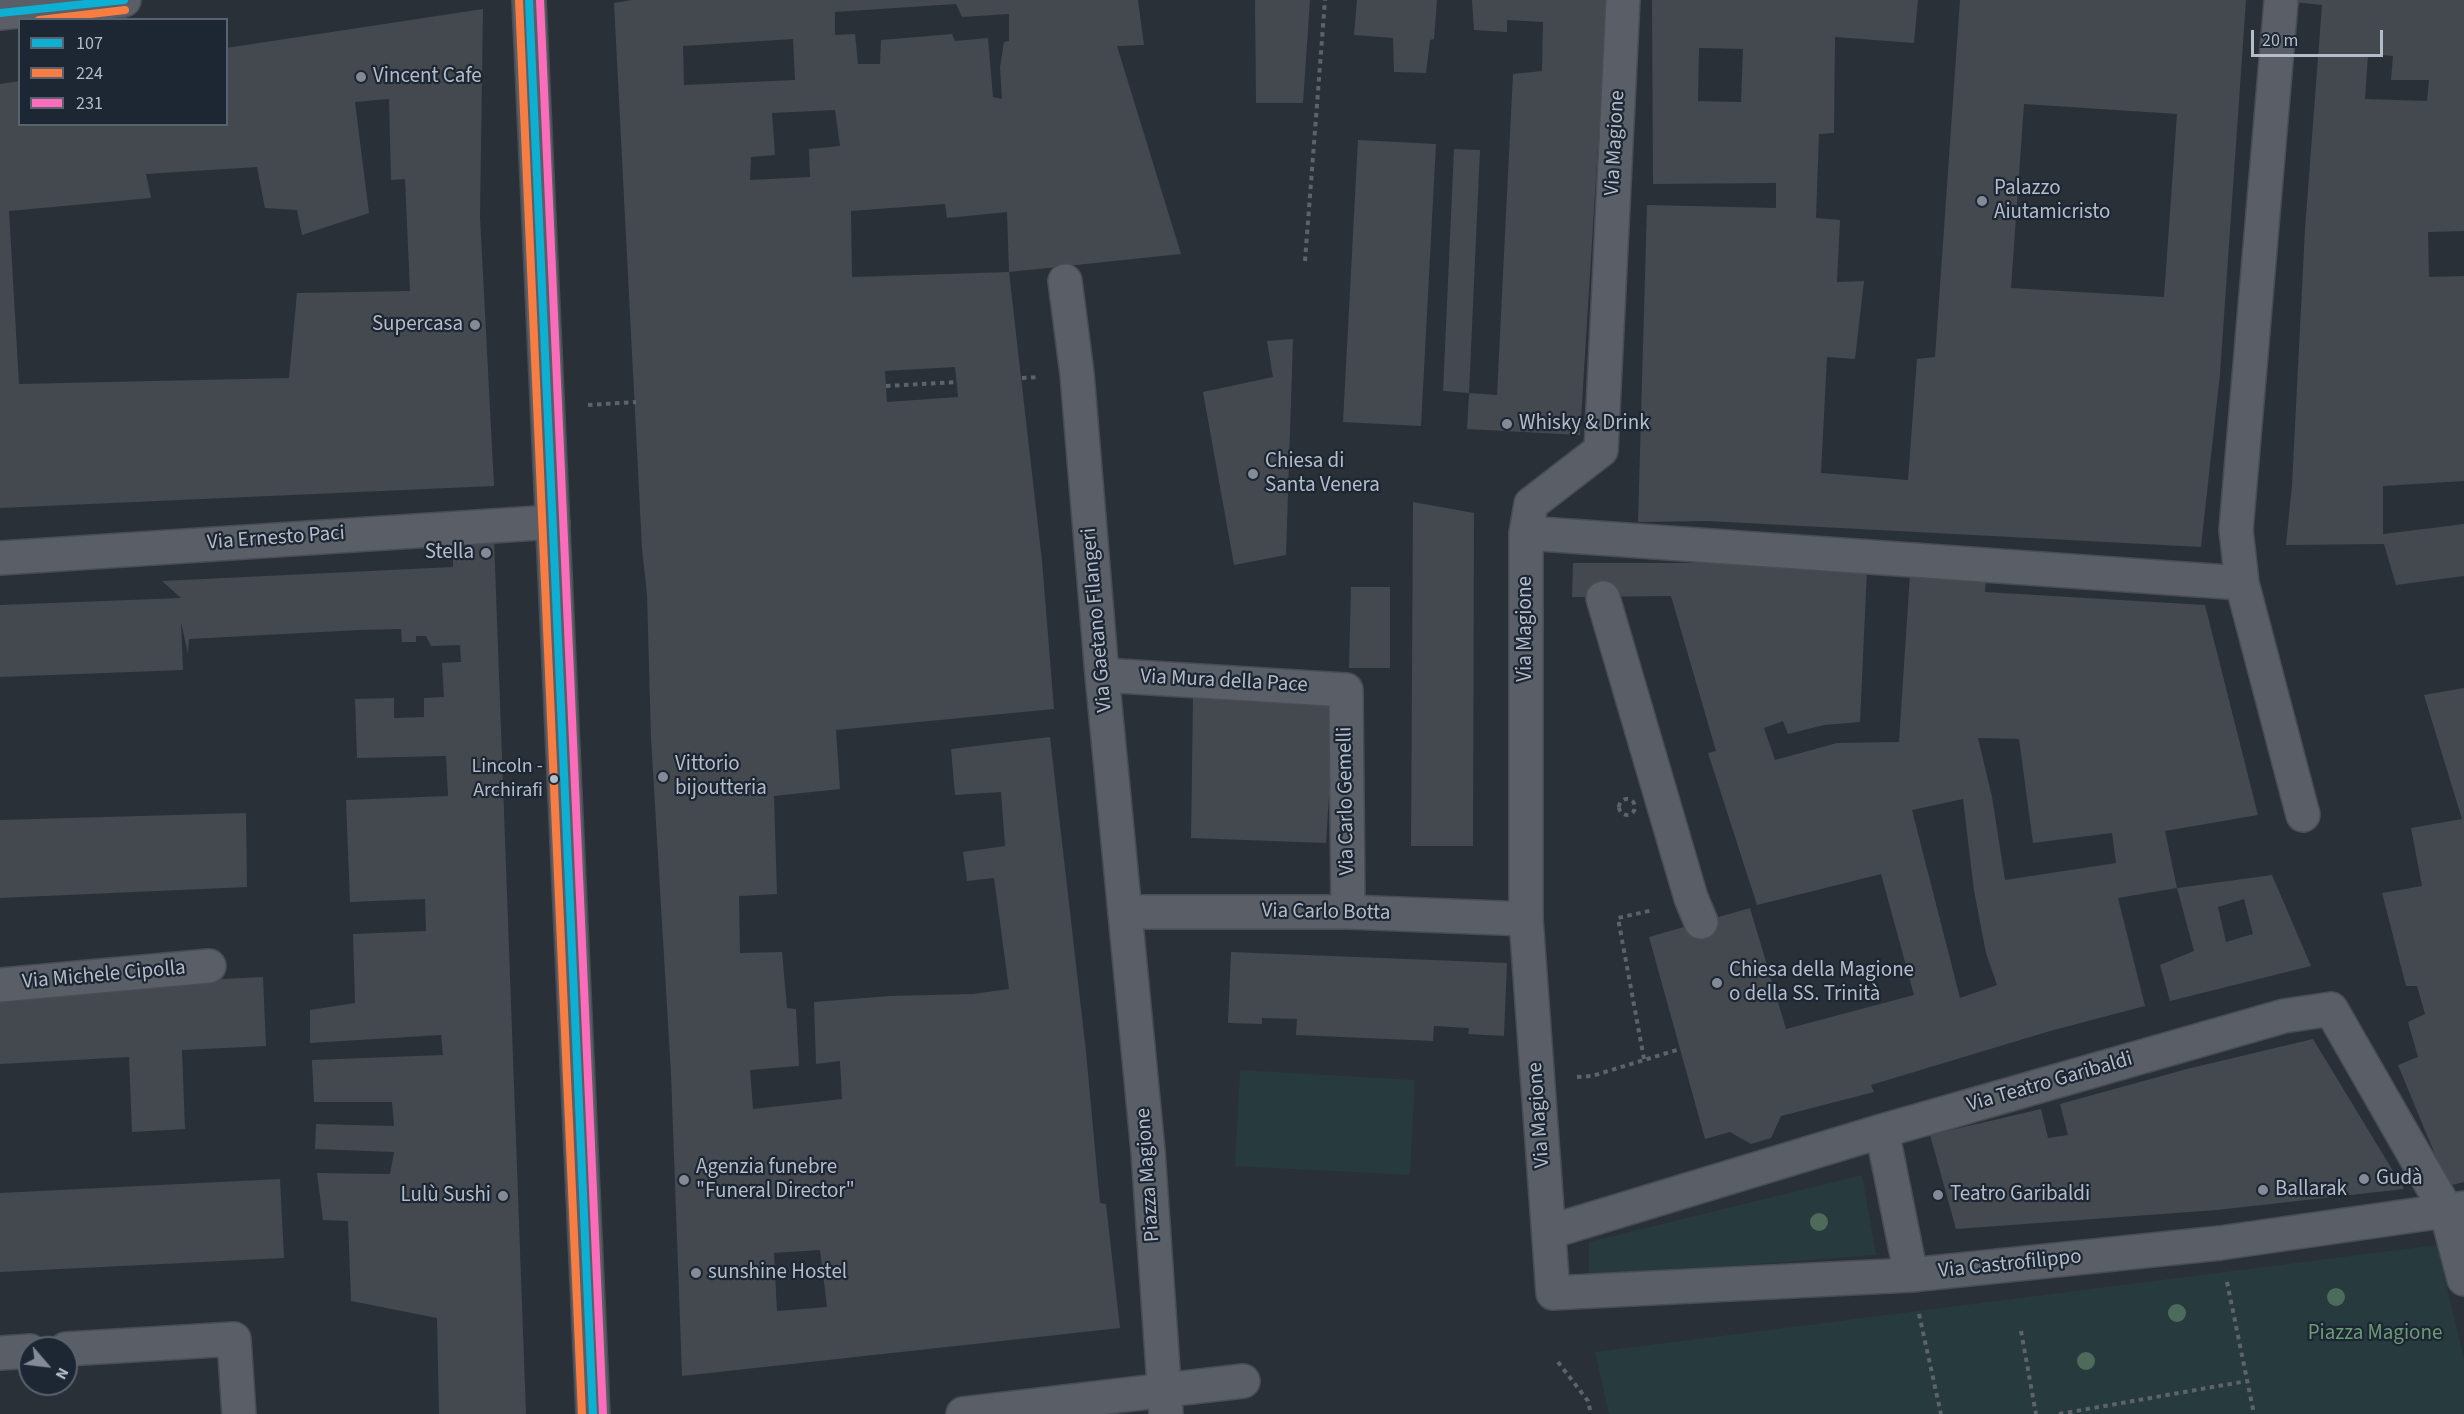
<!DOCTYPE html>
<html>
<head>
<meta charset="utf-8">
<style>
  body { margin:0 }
  #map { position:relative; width:2464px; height:1414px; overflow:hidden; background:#2a3038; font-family:"Source Sans 3",sans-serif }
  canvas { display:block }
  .legend { position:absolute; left:18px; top:18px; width:210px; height:108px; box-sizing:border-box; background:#1d2633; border:2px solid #59626f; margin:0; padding:8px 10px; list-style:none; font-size:18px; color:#b4bcc9 }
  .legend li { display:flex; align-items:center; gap:12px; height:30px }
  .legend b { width:30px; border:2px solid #59626f }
  .north { position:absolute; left:18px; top:1336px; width:60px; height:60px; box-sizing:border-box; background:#1d2633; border:2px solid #59626f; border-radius:50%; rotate:118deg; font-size:16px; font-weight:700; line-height:24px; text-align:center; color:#b4bcc9 }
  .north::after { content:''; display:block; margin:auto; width:21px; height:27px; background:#848b96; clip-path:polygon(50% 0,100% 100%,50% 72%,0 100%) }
  .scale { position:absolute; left:2251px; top:30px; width:132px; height:27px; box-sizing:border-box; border:3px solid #b4bcc9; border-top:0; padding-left:8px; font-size:18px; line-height:21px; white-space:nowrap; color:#b4bcc9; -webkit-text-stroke:4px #1d2633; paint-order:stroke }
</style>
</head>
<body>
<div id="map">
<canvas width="2464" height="1414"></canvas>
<ul class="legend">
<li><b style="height:8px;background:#0dafd3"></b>107</li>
<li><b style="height:8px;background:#f77d43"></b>224</li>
<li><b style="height:8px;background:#fb6dba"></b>231</li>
</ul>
<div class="north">N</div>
<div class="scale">20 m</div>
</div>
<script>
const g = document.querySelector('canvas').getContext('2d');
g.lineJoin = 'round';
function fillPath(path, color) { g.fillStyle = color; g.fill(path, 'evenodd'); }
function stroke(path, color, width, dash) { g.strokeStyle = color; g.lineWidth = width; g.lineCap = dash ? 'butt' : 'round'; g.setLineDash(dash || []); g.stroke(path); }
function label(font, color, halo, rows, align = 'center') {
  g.font = font + ' "Source Sans 3",sans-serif'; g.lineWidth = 4.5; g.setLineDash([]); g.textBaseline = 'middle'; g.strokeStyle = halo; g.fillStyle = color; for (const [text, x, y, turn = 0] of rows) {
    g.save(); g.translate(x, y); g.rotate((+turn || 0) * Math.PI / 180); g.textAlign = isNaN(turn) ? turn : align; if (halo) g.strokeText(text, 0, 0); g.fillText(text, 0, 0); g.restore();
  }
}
fillPath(new Path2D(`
  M1240 1070 1415 1080 1410 1175 1235 1166Z
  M1862 1175 1876 1255 1589 1277V1242Z
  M2437 1245 2464 1359V1414H1609L1595 1352Z`), '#273a3e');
fillPath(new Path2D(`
  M632 0H1138L1144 45 1117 46 1181 254 1009 272 1042 561 1054 709 836 730 840 789 774 796 777 894 739 896 740 953 782 952 787 1008 796 1009 799 1066 750 1070 753 1109 842 1099 840 1061 816 1064 814 1002 889 996 973 994 1009 989 994 878 967 881 963 852 1005 846 1001 792 955 795 951 749 1050 737 1086 1052 1100 1203 1106 1204 1120 1328 682 1376 671 1074 651 738 647 595 642 548 614 3ZM956 4 962 17 1009 14V41L1004 42 1000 67 1002 99 993 97 988 38 955 41 952 34 881 40 880 64H858L855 34 835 35V12ZM793 39 795 80 684 85 683 46ZM835 110 840 146 809 149 810 177 750 180 751 157 775 155 772 113ZM945 204 947 218 1007 212 1009 272 852 277 851 211ZM955 367 958 397 887 402 885 371ZM820 1250 827 1307 777 1311 774 1253Z
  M1255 0H1310L1303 103H1256Z
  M1357 0H1437L1434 39 1430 40 1426 73 1394 72 1393 38 1354 35Z
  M1472 0H1607L1580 435 1467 429 1469 393 1497 395 1513 74 1542 71 1543 22 1507 20V32L1474 30Z
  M1652 0H1918L1914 43 1835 37 1834 133 1819 134 1816 218 1840 220 1837 282 1864 281 1855 359 1827 357 1821 473 1908 480 1917 359 1935 357 1960 0H2246L2220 374 2201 547 1707 521 1638 522 1647 205 1776 208V183L1653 184ZM1699 48 1743 49 1741 102 1698 101ZM2024 104 2177 114 2164 297 2011 288Z
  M2273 0H2464V231L2428 232 2429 277 2464 276V481L2383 486V534L2464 524V576L2396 585 2384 544 2286 545 2292 485 2305 229 2322 5ZM2368 54 2393 56 2391 80H2429L2427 101 2365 99Z
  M483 9 480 217 494 486 0 508V84L20 81V124H226V48ZM389 99 391 180 405 179 410 291 297 293 289 378 19 384 9 211 151 198 146 174 257 167 265 208 297 210 302 235 369 213 355 102Z
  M1358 140 1436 144 1421 426 1343 422Z
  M1454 149 1480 150 1469 393 1443 391Z
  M1293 339 1286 555 1234 565 1203 392 1273 377 1267 341Z
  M1413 502 1474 513 1473 846H1411Z
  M494 538 526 1414H439L437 1318 351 1301 348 1221 323 1220 317 1173 390 1174 394 1152 315 1149 316 1124 394 1126 392 1102H314L312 1060 443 1055 441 1035 310 1043V1010L355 1003 353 934 426 931 425 899 350 902 346 800 448 796 446 756 357 758 355 699 394 698V718L424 717V698L444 697 442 663 461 662 460 645 431 646 426 636H416V642H402L401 629 359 630 189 639 188 654 181 622 183 670 0 677V605L181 598 162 581 453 567V540Z
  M1573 563H1720L1867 570 1860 722 1824 725 1788 734 1783 721 1764 728 1775 760 1837 743 1899 742 1910 574 1986 576 1985 592 2205 605 2258 815 2165 831 2177 888 2118 898 2145 1006 2050 1031 1871 1085 1874 1092 1781 1116 1771 1138 1751 1144 1730 1132 1705 1139 1649 937 1750 908 1786 1029 1914 995 1881 874 1757 905 1708 753 1716 751 1671 596 1572 597ZM1978 738 2019 739 2033 843 2112 833 2116 863 2005 880 1992 797ZM1963 799 1974 891 1986 953 1997 985 1960 998 1912 810Z
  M1351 587H1390V668H1349Z
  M2464 688V1182L2448 1186 2398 1065 2418 1057 2408 1022 2425 1014 2417 986H2406L2382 893 2422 886 2411 828 2462 819 2424 695Z
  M1193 697 1335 702 1326 843 1191 838Z
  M246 813 247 887 0 898V820Z
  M2272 875 2311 966 2170 1001 2160 965 2194 951 2177 888ZM2244 899 2253 934 2226 942 2218 907Z
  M1231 952 1507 963 1504 1036 1468 1034 1469 1028 1434 1026 1433 1041 1296 1035 1297 1019 1262 1018V1024L1228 1023Z
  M263 977 266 1046 182 1050 185 1129 132 1132 129 1057 0 1064V990Z
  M2313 1039 2404 1189 2217 1210 1956 1229 1930 1135 2041 1109 2048 1138 2068 1135 2060 1104 2187 1069Z
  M280 1179 284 1258 0 1272V1193Z`), '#444950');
const minor = new Path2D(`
  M529 0 593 1414
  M1623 0 1601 450 1531 504 1526 533V919L1553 1293 1911 1275 2220 1243 2464 1208
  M2281 2 2236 530 2242 583 2303 815
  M0 13 124 0
  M1065 281 1077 374 1102 675 1148 1151 1166 1414
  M1526 533 2242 583
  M0 558 553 522
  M1603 598 1691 898 1701 922
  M1102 675 1346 690 1348 912
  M1126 912H1348L1526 919
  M0 985 209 966
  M1882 1131 1911 1275
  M1549 1232 1882 1131 2284 1016 2331 1009 2446 1210 2464 1279
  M66 1349 234 1339 239 1414
  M0 1353 30 1351
  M963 1414 1243 1381`);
stroke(minor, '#484c53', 36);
stroke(new Path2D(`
  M1305 261 1325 0
  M1022 378 1039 377
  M886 386 956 382
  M588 405 636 402
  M1619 807a8 8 0 1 1 16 0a8 8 0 1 1-16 0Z
  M1644 1059 1618 918 1653 910
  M1577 1077 1592 1076 1680 1049
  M2227 1282 2254 1414
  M1919 1314 1941 1414
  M2021 1331 2036 1414
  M1558 1362 1588 1401 1591 1414
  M2059 1414 2247 1381`), '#5d636a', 4, [4.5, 4.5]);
stroke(minor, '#5a5e66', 33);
stroke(new Path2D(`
  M529 0 593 1414
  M0 13 124 0`), '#0dafd3', 8);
stroke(new Path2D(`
  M519 0 582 1414
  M39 20 125 10`), '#f77d43', 8);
stroke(new Path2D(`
  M540 0 603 1414`), '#fb6dba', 8);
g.fillStyle = '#4e6a5a';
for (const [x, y] of [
  [1819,1222],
  [2336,1297],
  [2177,1313],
  [2086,1361]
]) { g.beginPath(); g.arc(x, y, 9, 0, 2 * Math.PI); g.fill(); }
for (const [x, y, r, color] of [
  [361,77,6,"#848b96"],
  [1982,201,6,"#848b96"],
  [475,325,6,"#848b96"],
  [1507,424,6,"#848b96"],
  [1253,474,6,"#848b96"],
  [486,553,6,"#848b96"],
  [663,777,6,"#848b96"],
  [554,779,5,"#b4bcc9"],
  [1717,983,6,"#848b96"],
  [2364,1179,6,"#848b96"],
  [684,1180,6,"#848b96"],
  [2263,1190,6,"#848b96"],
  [1938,1195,6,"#848b96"],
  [503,1196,6,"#848b96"],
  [696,1273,6,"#848b96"]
]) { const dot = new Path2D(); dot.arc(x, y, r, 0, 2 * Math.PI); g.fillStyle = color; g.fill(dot); stroke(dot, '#1d2633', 2); }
label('20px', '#b4bcc9', '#1d2633', [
  ["Lincoln -",543,768],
  ["Archirafi",543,792]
], 'right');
label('21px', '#b4bcc9', '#1d2633', [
  ["Vincent Cafe",373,77],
  ["Palazzo",1994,189],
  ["Aiutamicristo",1994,213],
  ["Supercasa",463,325,"right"],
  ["Whisky & Drink",1519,424],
  ["Chiesa di",1265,462],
  ["Santa Venera",1265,486],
  ["Stella",474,553,"right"],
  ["Vittorio",675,765],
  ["bijoutteria",675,789],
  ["Chiesa della Magione",1729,971],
  ["o della SS. Trinità",1729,995],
  ["Agenzia funebre",696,1168],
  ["\"Funeral Director\"",696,1192],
  ["Gudà",2376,1179],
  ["Ballarak",2275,1190],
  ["Teatro Garibaldi",1950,1195],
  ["Lulù Sushi",491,1196,"right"],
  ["sunshine Hostel",708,1273]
], 'left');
label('21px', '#b4bcc9', '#1d2633', [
  ["Via Magione",1616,143,-87],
  ["Via Ernesto Paci",276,539,-4],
  ["Via Gaetano Filangeri",1098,620,-95],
  ["Via Magione",1526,629,-90],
  ["Via Mura della Pace",1224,682,3],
  ["Via Carlo Gemelli",1347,801,-91],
  ["Via Carlo Botta",1326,913,1],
  ["Via Michele Cipolla",104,976,-5],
  ["Via Teatro Garibaldi",2050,1083,-16],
  ["Via Magione",1540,1115,-94],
  ["Piazza Magione",1149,1175,-94],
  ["Via Castrofilippo",2010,1265,-6]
]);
label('21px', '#6b9a76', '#1d2633', [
  ["Piazza Magione",2375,1334]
]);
</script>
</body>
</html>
